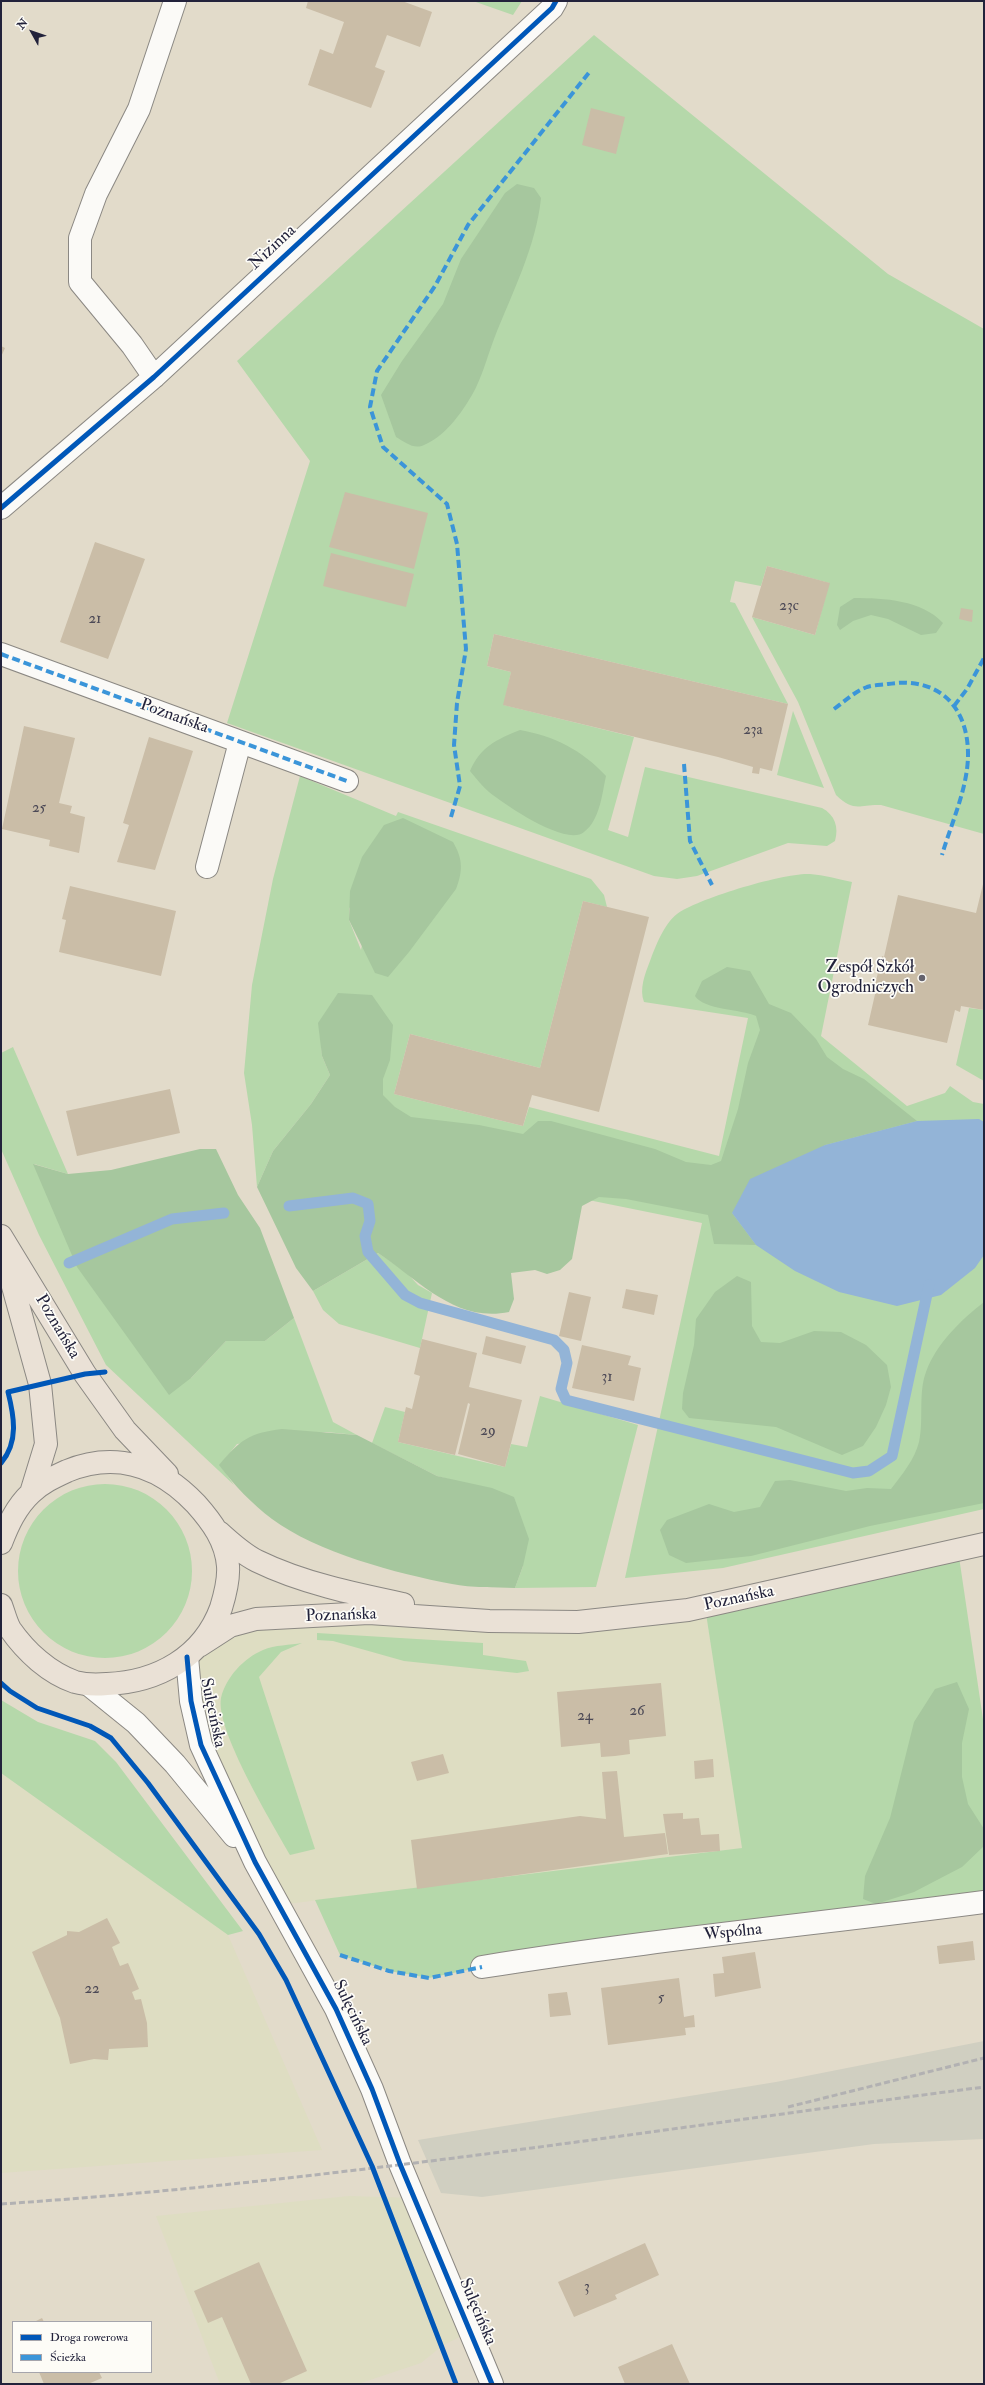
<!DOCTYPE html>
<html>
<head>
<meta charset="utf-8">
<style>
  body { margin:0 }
  #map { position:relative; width:985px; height:2385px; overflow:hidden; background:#e2dbca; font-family:"IM FELL Double Pica",serif }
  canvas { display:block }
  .frame { position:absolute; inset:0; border:2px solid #22223b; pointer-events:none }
  .legend { position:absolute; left:12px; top:2321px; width:140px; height:52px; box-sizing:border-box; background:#fdfcf7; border:1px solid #a5a5ac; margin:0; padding:5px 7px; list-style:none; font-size:12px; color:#22223b }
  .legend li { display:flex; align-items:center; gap:8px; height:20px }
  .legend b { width:20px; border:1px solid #a5a5ac }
  .north { position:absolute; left:12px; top:12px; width:40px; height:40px; -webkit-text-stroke:3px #fdfcf7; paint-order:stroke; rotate:310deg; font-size:11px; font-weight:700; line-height:16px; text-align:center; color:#22223b }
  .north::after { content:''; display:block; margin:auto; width:14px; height:18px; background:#22223b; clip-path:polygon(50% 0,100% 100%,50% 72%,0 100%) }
</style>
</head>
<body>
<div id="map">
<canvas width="985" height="2385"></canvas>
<div class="frame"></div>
<ul class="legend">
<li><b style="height:5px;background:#0057b8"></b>Droga rowerowa</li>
<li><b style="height:5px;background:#3b95d9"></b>Ścieżka</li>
</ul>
<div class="north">N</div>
</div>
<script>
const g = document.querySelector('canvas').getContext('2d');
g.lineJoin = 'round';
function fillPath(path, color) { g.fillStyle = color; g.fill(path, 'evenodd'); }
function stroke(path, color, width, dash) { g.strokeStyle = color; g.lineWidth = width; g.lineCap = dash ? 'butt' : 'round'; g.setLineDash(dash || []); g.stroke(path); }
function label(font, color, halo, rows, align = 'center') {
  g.font = font + ' "IM FELL Double Pica",serif'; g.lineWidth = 3.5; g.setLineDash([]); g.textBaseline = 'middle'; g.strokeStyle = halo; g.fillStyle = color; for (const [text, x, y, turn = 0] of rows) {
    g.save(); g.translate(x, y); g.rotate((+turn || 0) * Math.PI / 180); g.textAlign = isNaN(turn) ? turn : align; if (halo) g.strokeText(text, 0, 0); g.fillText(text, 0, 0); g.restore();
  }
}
fillPath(new Path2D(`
  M705 1607 743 1848 279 1905 191 1701 199 1646 230 1626 489 1621Z
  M1 1773 228 1935 322 2150 1 2173Z
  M349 2196 414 2198 471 2331 442 2346 421 2363 358 2384H220L156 2216Z`), '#deddc2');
fillPath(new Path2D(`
  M984 2041V2139L874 2144 482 2197 441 2193 418 2140 776 2082Z`), '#d0cfc1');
fillPath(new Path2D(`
  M473 1H522L513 15Z
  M594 35 888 274 984 329V834L881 805C859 804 855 813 836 795L798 702 752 617 815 635 829 583 767 566 761 586 735 581 730 602 735 603 788 704 494 634 487 666 511 672 504 705 634 737 608 830 628 837 645 767 822 808C835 815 839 827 835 841L827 846 788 843 697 876 677 879 654 876 227 723 310 461 237 361Z
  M793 711 824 788 777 775Z
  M300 776 396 816 398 812 591 879 604 895 607 907 583 901 540 1068 410 1034 394 1094 523 1126 529 1107 719 1156 748 1018 644 1002C639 989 645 974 650 961 655 947 664 924 677 914 696 899 786 872 810 874 824 875 838 879 852 882L821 1036 907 1106 945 1093 950 1086 973 1102 984 1104V1509L723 1568 625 1578 702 1223 386 1159 354 994 321 1041 322 1056 330 1075 311 1104 273 1151 257 1187 252 1125 244 1073 252 985 273 879ZM349 907 364 935 361 950 349 920Z
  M969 1008 984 1010V1081L956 1065Z
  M13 1047 68 1174 34 1164 191 1378 226 1341H265L294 1318 333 1422 357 1435 326 1432 237 1444 220 1465 234 1485 106 1365 39 1235 1 1149V1053Z
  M378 1253 405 1271 418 1285 432 1293 420 1348 339 1324 323 1310 313 1291Z
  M540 1396 638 1425 596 1587 515 1588 523 1566 463 1483 437 1476 372 1443 385 1407 405 1412 398 1442 505 1467 511 1444 527 1447Z
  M18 1571a87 87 0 1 1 174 0a87 87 0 1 1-174 0Z
  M958 1550 984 1726V1902L482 1967 429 1978 389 1971 340 1955 315 1900 742 1848 705 1607Z
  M317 1633 483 1643V1655L526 1661 529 1671 517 1673 404 1661 333 1641 317 1640Z
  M302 1643 281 1652 259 1677 315 1849 290 1855C274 1826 215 1730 221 1698 226 1677 244 1658 263 1650 275 1645 290 1645 302 1643Z
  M1 1700 38 1722 95 1741 116 1762 243 1931 228 1935 1 1773Z`), '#b5d8aa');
fillPath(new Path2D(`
  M517 184 534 188 541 198C536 247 512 293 494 339 487 357 482 378 472 395 461 414 444 437 424 445 414 450 405 442 396 437L381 395 402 361 443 304 461 259 505 193Z
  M854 598C884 598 922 600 943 623L936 633 921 635 888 619 871 615 853 621 840 630 837 625 840 607Z
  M520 730C554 736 582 750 606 776 602 794 600 820 584 832 566 847 504 804 489 792 482 786 476 778 470 771 481 746 496 740 520 730Z
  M403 818 453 842C463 859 463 871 456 889L409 952 388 977 375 973 349 920 350 891 362 857 384 825Z
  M727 967 750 971 769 1004 791 1013 816 1039 827 1057 843 1069 864 1079 917 1121 825 1145 732 1213 756 1245 714 1244 708 1215 626 1199 599 1197 582 1206 572 1259 560 1270 547 1274 535 1270 511 1273 514 1299 509 1312C455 1323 419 1280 378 1253L313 1291 296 1268 257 1187 273 1151 311 1104 330 1075 322 1056 318 1023 338 993 372 995 393 1025 390 1060 383 1079V1095L395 1107 411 1117 479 1125 523 1134 538 1121H551L655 1149 686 1162 711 1165 721 1161 738 1109 748 1063 760 1030 756 1016C741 1009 704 1010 695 996L702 981Z
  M200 1149H216L238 1195 260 1228 294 1318 265 1341H226L191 1378 169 1395 77 1267 33 1164 68 1174 111 1170Z
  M737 1276 751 1282 752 1326 761 1342 780 1343 814 1331 841 1332 866 1345 887 1365 891 1387 886 1405 876 1427 863 1446 842 1455 776 1427 689 1418 682 1409 683 1393 694 1345 696 1319 715 1292Z
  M984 1302V1503L870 1526 751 1556 686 1563 669 1555 660 1530 667 1520 709 1504 734 1512 760 1507 775 1481 790 1480 846 1491 867 1488 891 1489C901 1476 915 1459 919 1442 924 1420 918 1393 926 1372 936 1344 961 1320 984 1302Z
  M282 1429 357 1435 437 1476 492 1488 514 1497 529 1539 523 1566 515 1588C494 1587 472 1588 452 1584 398 1574 316 1552 272 1519 252 1504 234 1485 219 1465 240 1440 249 1433 282 1429Z
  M957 1682 969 1709 962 1743V1777L968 1804 984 1829V1846L962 1867 914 1892 876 1904 863 1899 865 1876 890 1818 914 1722 935 1689Z`), '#a6c79e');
fillPath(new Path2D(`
  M979 1119 984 1122V1255L975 1268 941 1295 897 1306 839 1292 795 1271 756 1245 732 1213 750 1179 825 1145 917 1121Z`), '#93b4d7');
stroke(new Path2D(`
  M289 1206 353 1198 368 1204 370 1221 365 1236 368 1252 405 1295 420 1303 554 1340 564 1350 567 1363 561 1389 566 1400 853 1473 869 1471 892 1456 929 1285
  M69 1263 172 1219 224 1213`), '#93b4d7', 11);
fillPath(new Path2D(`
  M308 1H402L432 12 420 47 387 35 375 67 385 71 371 108 308 85 320 49 333 54 344 22 306 8Z
  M591 108 625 117 616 154 582 145Z
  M1 346 5 348 1 357Z
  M345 492 428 513 414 569 329 547Z
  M95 542 145 559 108 659 60 642Z
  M331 553 414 574 406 607 323 586Z
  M767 566 830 583 815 635 752 617Z
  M961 608 973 610 972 622 959 619Z
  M494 634 788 704 772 771 760 768 759 774 752 773 753 767 718 757 503 705 511 672 487 666Z
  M24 726 75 738 59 803 72 806 70 813 85 817 79 853 49 846 50 840 2 829Z
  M149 737 193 751 155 870 117 862 129 825 123 823Z
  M984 880V1010L961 1006 960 1012 955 1010 947 1043 868 1025 876 990 874 989 882 956 884 957 898 895 976 913Z
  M70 886 176 911 161 976 59 952 66 920 62 919Z
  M583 901 649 917 599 1112 532 1095 523 1126 394 1094 410 1034 540 1068Z
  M170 1089 180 1133 77 1156 66 1111Z
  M626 1289 658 1295 654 1315 622 1308Z
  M569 1292 591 1297 581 1341 559 1336Z
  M486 1336 526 1346 521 1364 482 1354Z
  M422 1339 477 1353 469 1387 522 1400 505 1467 458 1454 470 1404 468 1403 455 1455 398 1442 406 1407 412 1409 420 1376 414 1374Z
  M582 1345 631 1356 628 1365 641 1368 634 1401 572 1388Z
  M661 1683 666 1736 629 1740 630 1754 615 1756 601 1757 600 1743 561 1747 557 1692Z
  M443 1754 449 1773 417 1781 411 1762Z
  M713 1759 714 1777 695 1779 694 1761Z
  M617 1771 624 1837 665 1833 668 1854 417 1889 411 1840 580 1816 606 1819 602 1772Z
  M683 1813V1819L699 1818 701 1835 719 1834 720 1851 669 1855 663 1814Z
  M107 1918 120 1943 112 1947 120 1966 128 1963 139 1989 132 1992 135 2000 141 1999 147 2023 148 2047 109 2049 108 2060 94 2059 70 2064 60 2018 32 1952 67 1935V1931L79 1932Z
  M973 1941 975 1960 939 1964 937 1946Z
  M755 1952 761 1988 715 1997 713 1974 724 1973 722 1957Z
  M679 1978 684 2017 694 2015 695 2027 685 2028 686 2035 608 2045 601 1988Z
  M567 1992 571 2015 550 2017 548 1994Z
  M645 2243 659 2275 615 2295 617 2299 574 2317 558 2282Z
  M259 2262 307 2371 278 2384H251L222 2317 208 2323 194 2291Z
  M42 2318 44 2322H34Z
  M672 2344 690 2384H625L618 2367Z
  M39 2372H99L102 2378 88 2384H44Z`), '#cabda7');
const minor = new Path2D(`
  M154 377 132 345 80 282V238L96 194 139 109 175 1
  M1 508 154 377 552 8 556 1
  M1 654 347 781
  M207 867 240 742
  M187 1657 191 1701 201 1745 255 1862 336 2009 372 2089 400 2164 492 2384
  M89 1685 136 1723 175 1764 234 1836
  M482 1967C649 1940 817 1924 984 1902`);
const major = new Path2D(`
  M1 1236 85 1374 125 1430 167 1474
  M4 1254 40 1384 46 1444 31 1493
  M219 1532C231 1543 243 1554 257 1561 302 1583 355 1594 403 1604
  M1 1543C8 1525 16 1507 31 1493 41 1483 54 1477 67 1471 116 1451 160 1466 196 1504 212 1522 226 1541 228 1566 229 1580 225 1595 221 1608 203 1657 158 1682 107 1684 96 1685 86 1685 75 1682 49 1673 26 1652 10 1629 6 1622 4 1613 1 1605
  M199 1646 230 1626 256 1619 369 1613 489 1621 578 1622 688 1610 984 1544`);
stroke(minor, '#8b8883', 24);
stroke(major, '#8b8883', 24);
stroke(minor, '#fbfaf7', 22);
stroke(major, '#eae1d6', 22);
stroke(new Path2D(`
  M788 2107 984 2058
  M1 2204C329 2182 658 2129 984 2087`), '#b2b1b2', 3, [6, 3]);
stroke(new Path2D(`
  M1 654 347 781
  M954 706 967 689 984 658
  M834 709C845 701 854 692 867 687 873 685 881 685 888 684 939 676 969 707 968 757 967 790 951 824 942 855
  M684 764 690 841 712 885
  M451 817 460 786 454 745 457 703 466 649 457 544 447 504 383 447 370 407 377 371 435 286 468 225 591 70
  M340 1955 389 1971 429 1978 482 1967`), '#3b95d9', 4, [8, 4]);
stroke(new Path2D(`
  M1 508 154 377 552 8 556 1
  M1 1463C19 1442 14 1416 8 1392L85 1374 105 1372
  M187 1657 191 1701 201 1745 255 1862 336 2009 372 2089 400 2164 492 2384
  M1 1683 10 1691 37 1708 90 1726 111 1738 148 1783 259 1934 286 1980 372 2166 456 2384`), '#0057b8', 5);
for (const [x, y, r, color] of [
  [922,978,4,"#65636d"]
]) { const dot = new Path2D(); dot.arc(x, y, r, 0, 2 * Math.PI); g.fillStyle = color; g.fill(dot); stroke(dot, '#fdfcf7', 1.5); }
label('15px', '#4c4956', null, [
  ["23c",789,607],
  ["21",95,620],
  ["23a",753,731],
  ["25",39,809],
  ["31",607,1378],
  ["29",488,1432],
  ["26",637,1712],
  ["24",585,1717],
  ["22",92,1990],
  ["5",661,1999],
  ["3",587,2288]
]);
label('17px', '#22223b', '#fdfcf7', [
  ["Nizinna",273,248,-43],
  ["Poznańska",174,717,20],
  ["Poznańska",57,1327,59],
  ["Poznańska",739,1599,-12],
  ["Poznańska",341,1616,-2],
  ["Sulęcińska",212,1713,78],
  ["Wspólna",733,1933,-6],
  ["Sulęcińska",352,2013,64],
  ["Sulęcińska",477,2312,67]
]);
label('17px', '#22223b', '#fdfcf7', [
  ["Zespół Szkół",914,968],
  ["Ogrodniczych",914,988]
], 'right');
</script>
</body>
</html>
